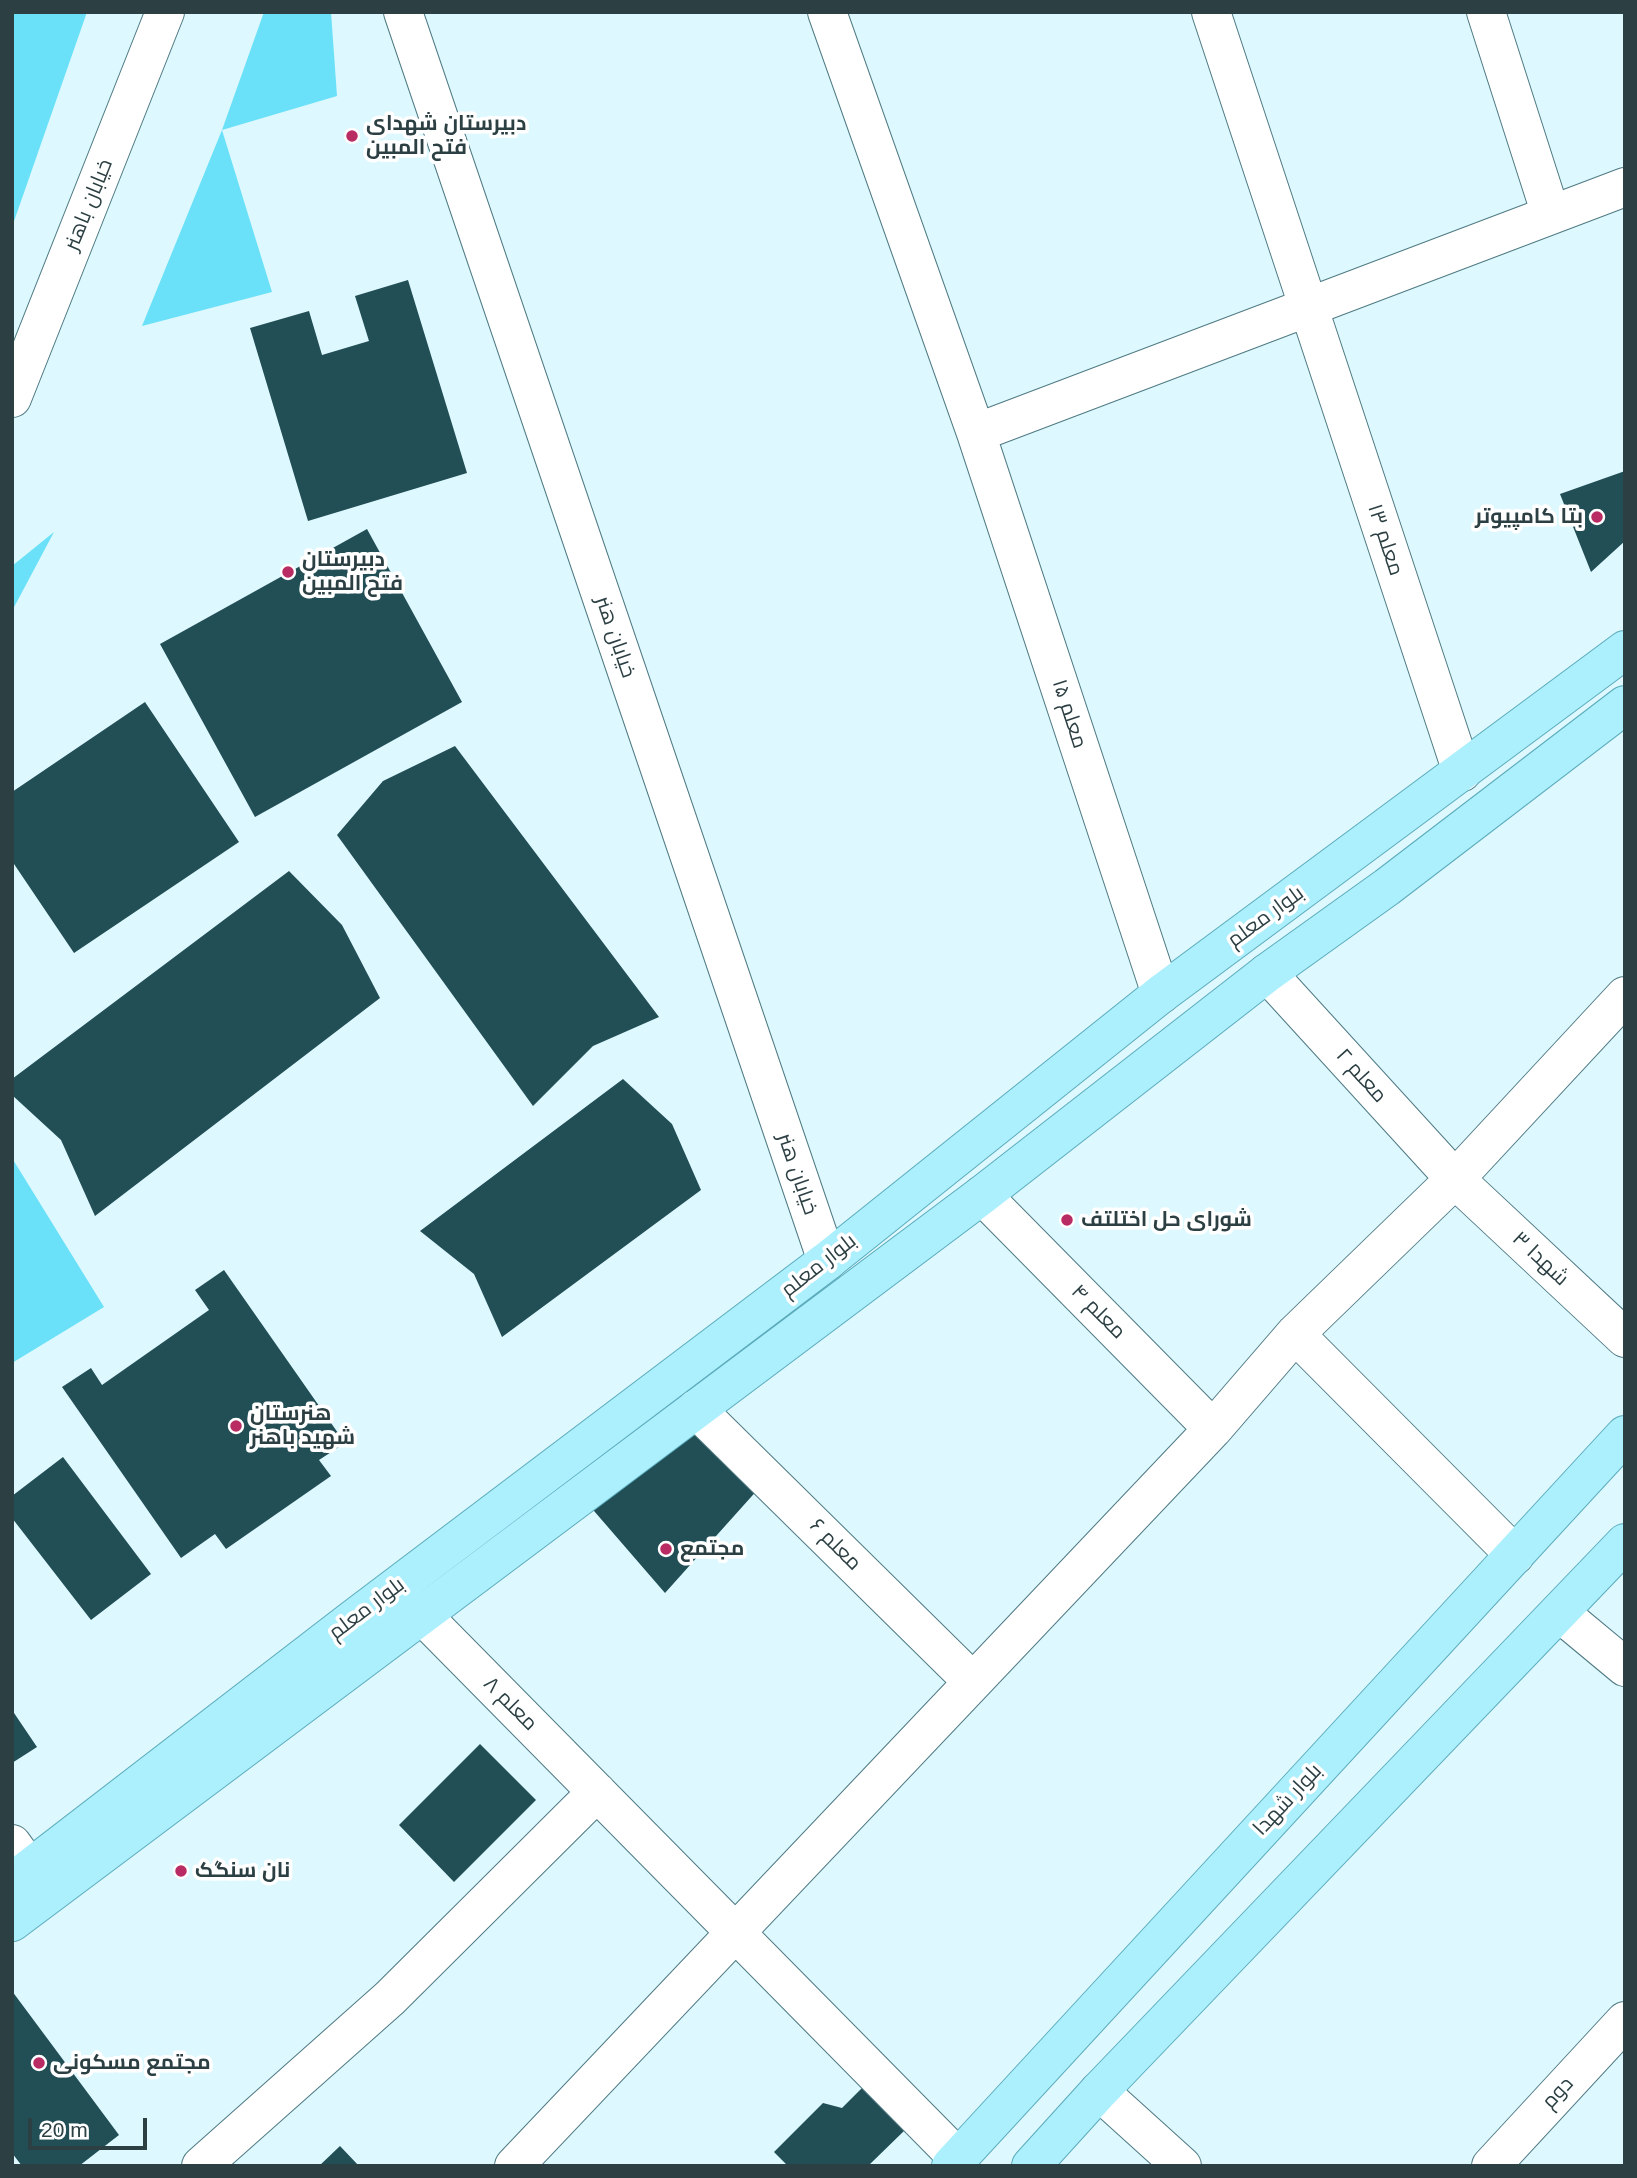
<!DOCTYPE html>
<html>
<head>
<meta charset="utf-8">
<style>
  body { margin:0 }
  #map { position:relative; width:1637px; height:2178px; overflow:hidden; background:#ddf8fe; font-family:Helvetica,sans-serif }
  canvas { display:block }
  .frame { position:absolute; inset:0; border:14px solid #2c3f43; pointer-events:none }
  .scale { position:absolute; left:28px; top:2118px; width:119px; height:32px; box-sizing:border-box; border:4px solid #2c3f43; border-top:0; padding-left:9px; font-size:21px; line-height:24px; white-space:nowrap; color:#2c3f43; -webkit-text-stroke:5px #fff; paint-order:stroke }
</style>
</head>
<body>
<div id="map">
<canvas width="1637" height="2178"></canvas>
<div class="frame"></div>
<div class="scale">20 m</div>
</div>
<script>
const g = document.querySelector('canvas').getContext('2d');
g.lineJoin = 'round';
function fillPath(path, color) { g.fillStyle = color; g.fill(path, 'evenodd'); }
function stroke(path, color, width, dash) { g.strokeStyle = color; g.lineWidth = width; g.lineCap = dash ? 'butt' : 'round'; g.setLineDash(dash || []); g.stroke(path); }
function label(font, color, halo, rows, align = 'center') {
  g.font = font + ' Helvetica,Cairo,sans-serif'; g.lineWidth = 7; g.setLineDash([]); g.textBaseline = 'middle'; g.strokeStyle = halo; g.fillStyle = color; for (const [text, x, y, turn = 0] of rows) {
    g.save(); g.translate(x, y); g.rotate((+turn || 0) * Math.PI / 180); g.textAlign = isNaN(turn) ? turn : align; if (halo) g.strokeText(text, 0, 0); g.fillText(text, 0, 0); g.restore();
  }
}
fillPath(new Path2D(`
  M12 12H87L12 227Z
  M264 12H331L337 96 222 130 272 292 142 326 222 130Z
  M54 532 12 611V566Z
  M12 1158 104 1307 12 1363Z`), '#6ae1f8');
fillPath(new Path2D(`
  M408 280 467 473 308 521 250 328 309 311 322 355 369 341 355 296Z
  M1625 471V541L1591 572 1560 494Z
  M367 529 462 702 255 817 160 644Z
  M145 702 239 842 74 953 12 861V792Z
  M455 746 659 1017 593 1046 533 1106 337 835 383 781Z
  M289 871 342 925 380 998 95 1216 61 1140 12 1095V1079Z
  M623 1079 672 1124 701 1190 502 1337 474 1274 420 1231Z
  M224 1270 345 1443 319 1460 331 1476 226 1549 215 1534 181 1558 62 1387 91 1368 102 1385 209 1310 195 1290Z
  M695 1424 760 1487 665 1593 588 1504Z
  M63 1457 151 1574 91 1620 12 1518V1496Z
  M12 1710 37 1747 12 1763Z
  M480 1744 536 1800 454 1882 399 1825Z
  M12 1991 119 2135 79 2166H22L12 2153Z
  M863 2087 905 2130 868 2166H788L774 2152 823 2103 842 2108Z
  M340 2146 359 2166H319Z`), '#224e56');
const minor = new Path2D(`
  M403 12 827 1261
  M827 12 976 433 1161 994
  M1211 12 1462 772
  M1486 12 1551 215
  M12 398 165 12
  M976 433 1625 187
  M1267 973 1455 1179 1625 1338
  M982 1195 1213 1429
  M1295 1334 1515 1555
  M696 1409 973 1682
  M1560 1613 1625 1667
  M423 1616 958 2158
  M12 1844 30 1869
  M1099 2091 1182 2166
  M201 2166 390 1998 597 1792
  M514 2166 1213 1429 1295 1334 1455 1179 1625 996
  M1491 2166 1625 2021`);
const major = new Path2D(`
  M12 1882 352 1620 827 1261 1161 994 1625 650
  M12 1922 982 1195 1267 973 1387 887 1625 705
  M951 2166 1625 1435
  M1031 2166 1099 2091 1625 1543`);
stroke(minor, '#4f7a83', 40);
stroke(major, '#5babbb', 40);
stroke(minor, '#fff', 38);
stroke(major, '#aceffd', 38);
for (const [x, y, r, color] of [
  [352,136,7,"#b82c63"],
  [1597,517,7,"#b82c63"],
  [288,572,7,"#b82c63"],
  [1067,1220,7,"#b82c63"],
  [236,1426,7,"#b82c63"],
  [666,1549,7,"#b82c63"],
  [181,1871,7,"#b82c63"],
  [39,2063,7,"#b82c63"]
]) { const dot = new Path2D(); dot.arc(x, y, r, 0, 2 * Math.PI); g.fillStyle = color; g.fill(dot); stroke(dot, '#fff', 2.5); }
label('bold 21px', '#2c3f43', '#fff', [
  ["دبیرستان شهدای",366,124],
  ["فتح المبین",366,148],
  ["بتا کامپیوتر",1583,517,"right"],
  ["دبیرستان",302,560],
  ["فتح المبین",302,584],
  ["شورای حل اختلتف",1081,1220],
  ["هنرستان",250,1414],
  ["شهید باهنر",250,1438],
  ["مجتمع",680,1549],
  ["نان سنگک",195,1871],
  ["مجتمع مسکونی",53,2063]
], 'left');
label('21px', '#2c3f43', '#fff', [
  ["خیابان باهنر",89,205,-68],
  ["معلم ۱۳",1385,540,72],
  ["خیابان هنر",615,637,71],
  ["معلم ۱۵",1069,714,72],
  ["بلوار معلم",1266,917,-36],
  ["معلم ۲",1361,1076,48],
  ["خیابان هنر",797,1174,71],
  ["شهدا ۳",1540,1259,43],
  ["بلوار معلم",819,1266,-38],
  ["معلم ۴",1098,1312,45],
  ["معلم ۶",835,1545,45],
  ["بلوار معلم",367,1609,-37],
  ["معلم ۸",510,1704,45],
  ["بلوار شهدا",1288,1800,-47],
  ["دوم",1558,2093,-47]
]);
</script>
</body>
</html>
